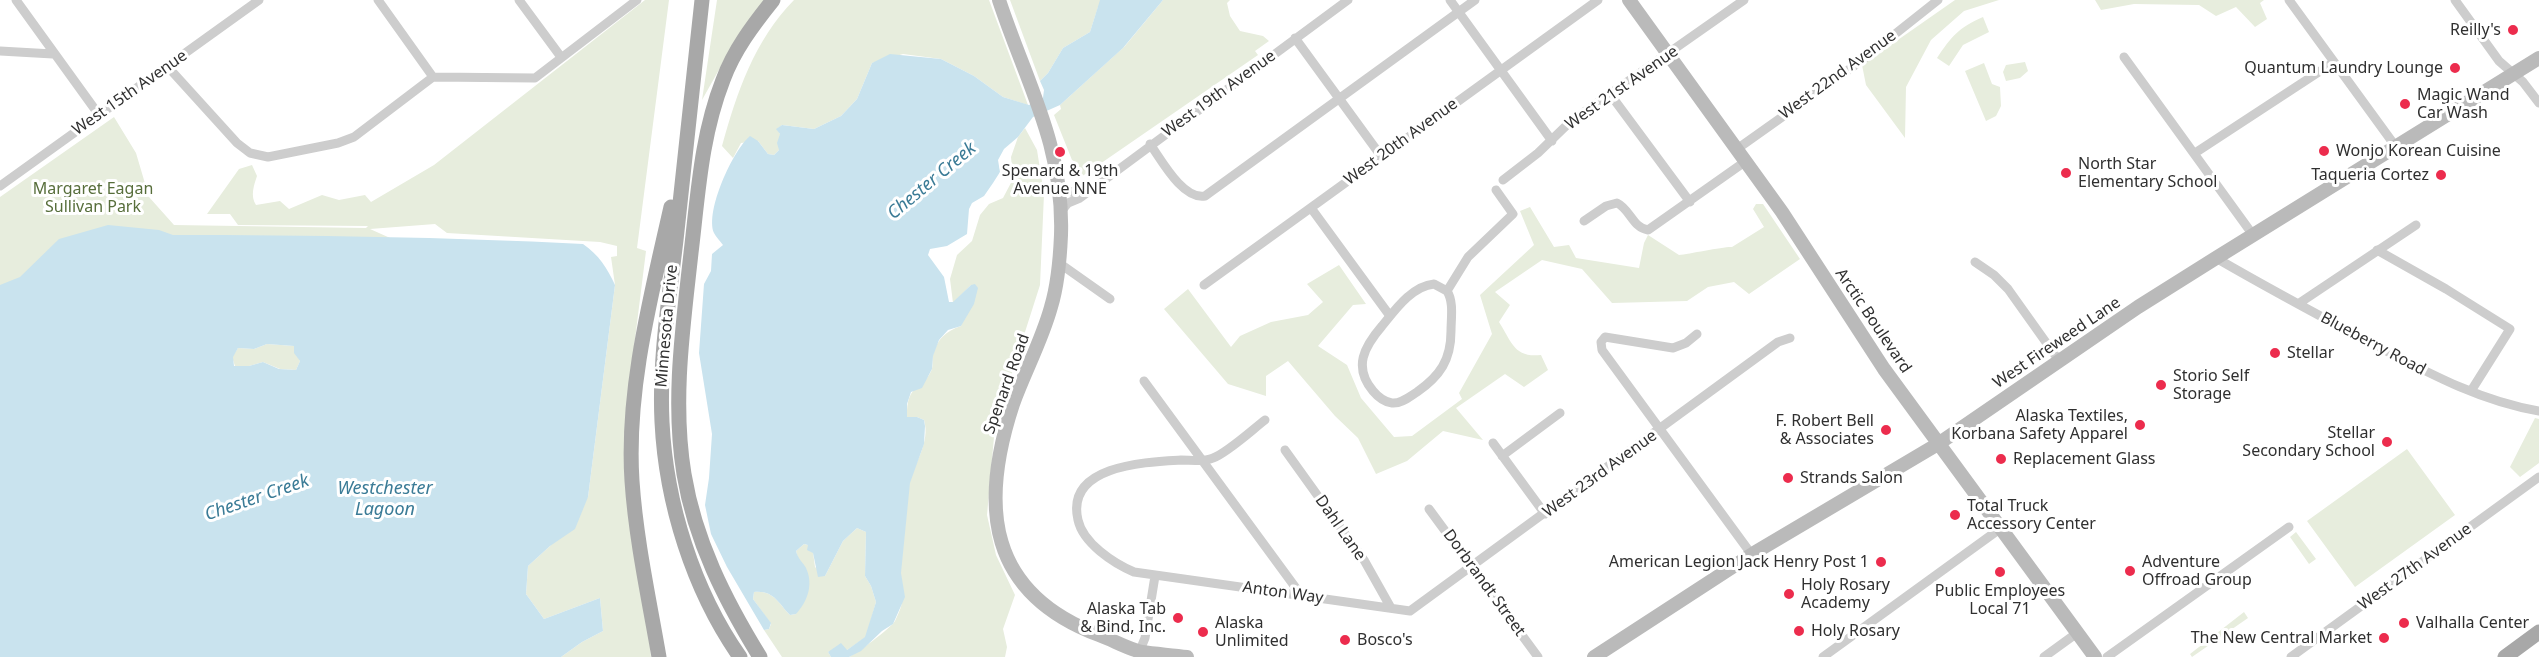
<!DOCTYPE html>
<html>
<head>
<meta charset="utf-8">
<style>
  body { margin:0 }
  canvas { display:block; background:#fff }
</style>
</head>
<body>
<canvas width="2539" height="657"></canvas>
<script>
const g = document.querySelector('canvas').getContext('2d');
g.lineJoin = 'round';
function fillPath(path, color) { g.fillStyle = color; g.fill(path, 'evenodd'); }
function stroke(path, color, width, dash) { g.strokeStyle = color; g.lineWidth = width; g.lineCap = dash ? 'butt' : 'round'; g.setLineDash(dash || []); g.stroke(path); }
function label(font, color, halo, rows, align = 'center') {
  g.font = font + ' "Noto Sans",sans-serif'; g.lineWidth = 6; g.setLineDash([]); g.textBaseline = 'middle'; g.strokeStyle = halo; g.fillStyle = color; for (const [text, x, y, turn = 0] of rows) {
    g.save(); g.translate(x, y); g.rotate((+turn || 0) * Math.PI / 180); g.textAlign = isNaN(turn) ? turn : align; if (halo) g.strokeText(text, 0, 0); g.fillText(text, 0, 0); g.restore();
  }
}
fillPath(new Path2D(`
  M645 0H669L637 248 646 251 626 411 651 657H561L582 642 603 631 600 598 544 619 526 594 528 566 550 546 588 497 615 285 611 257 617 256V246L600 242 447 233 435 224 370 229 408 246 0 298V197L114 117 136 153 149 197 174 225 366 228 368 226 238 225 230 214H207L239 169 252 165 257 176C254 185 250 196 256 205L280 201 289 209 322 195 339 200 365 195 371 202 434 165Z
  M717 0H765L739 34 702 100Z
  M794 0H989L1028 105 1003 97 974 76 941 59 903 54 872 63 857 99 841 116 814 129 782 125 777 129 780 134 779 150 774 155 768 154 758 141 741 143 733 158 722 146C737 92 754 41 794 0Z
  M1010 0H1108L1098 7 1090 32 1063 48 1048 73 1040 81Z
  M1163 0H1230L1227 3 1230 16 1240 31 1263 36 1269 41 1255 51 1258 55 1081 177 1077 163 1072 160 1054 115 1061 109 1060 105 1125 46Z
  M1955 0H1999L1964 11 1931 40 1906 87 1905 138 1866 85 1862 65Z
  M2095 0H2264L2260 3 2267 19 2255 27 2236 7 2216 16 2199 5 2134 4 2101 10Z
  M1983 17 1989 32 1963 45 1949 66 1937 58C1952 36 1958 28 1983 17Z
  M2025 62 2028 71 2020 78 2006 81 2003 72 2006 65Z
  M1984 63 1992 84 2000 87 2001 106 1996 116 1986 121 1965 71Z
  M1025 128 1037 150 1044 194 1040 285 995 426 987 515 996 555 1015 595 1003 629 1007 647 1005 657H849C857 653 891 628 895 621 907 597 901 597 901 573 901 545 905 514 909 486 913 464 931 443 924 420L917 417H907C906 382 924 390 932 369 933 365 932 359 933 355 937 339 946 331 961 326L971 285 953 303 950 279 957 255 972 241 980 215 989 204 1003 198 1013 179 1011 157 1018 137Z
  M1756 204H1763L1800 259 1749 294 1734 282 1708 287 1687 301 1612 303 1582 269 1542 260 1495 292 1510 305 1499 322C1512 342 1514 358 1541 355L1548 370 1524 387 1505 374 1456 408 1483 440 1443 431 1407 461 1376 474 1358 438 1335 416 1288 361 1266 376V396L1228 384 1164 309 1188 289 1231 347 1240 336 1271 322 1308 315 1323 302 1307 284 1339 265 1366 304 1353 305 1318 346 1347 365 1361 398 1394 437 1412 436 1462 399 1459 393 1492 334 1480 295 1534 245 1520 211 1530 207 1554 247 1569 245 1576 258 1639 268 1644 243 1648 235 1679 255C1689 254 1726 246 1732 247L1764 227 1753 209Z
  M267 344 294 346 300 361 296 370 280 369 263 362 249 366H235L232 357 238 348 254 349Z
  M2535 418 2539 419V463L2520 477 2510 467Z
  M2407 449 2455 515 2355 587 2307 521Z
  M857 528 866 532 865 576 871 586 876 602 866 637 847 650 836 649 828 652 831 657H782L764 630 769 629 771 624 753 599 754 592C774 590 778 603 790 615L796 614 806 569 798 559 796 551 804 544 808 545 813 552 815 567 825 576 843 541Z
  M2296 532 2316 559 2309 564 2290 537Z
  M2244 612 2248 618 2192 657 2190 654Z`), '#e7eddd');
fillPath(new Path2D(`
  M1100 0H1163L1123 48 1060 105 1033 117 1018 137 1004 149 998 160 1000 172 993 183 984 196 972 203 969 209 967 234 947 246 930 249 928 255 944 277 949 302H953L971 285 975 284 978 288 974 304 961 326 948 330 939 340 933 356 932 369 922 388 911 392 907 404V417H917L924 420 925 426 924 444 910 483 901 573 905 597 893 624 882 631 861 651 849 657H831L828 652 841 643 847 650 865 637 876 602 871 586 865 576 866 532 857 528 843 541 825 576 818 577 813 553 807 550 808 545 804 544 796 551C798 559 802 561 806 568 814 585 807 602 796 614L790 615C778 603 774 590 754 592L753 599 771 623 769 629 764 630 727 567 711 534 705 505 709 478 712 434 699 353 704 284 711 271 712 254 723 245C720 241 716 237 714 233 705 211 733 150 750 136L758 141 768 154 774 155 779 150 777 143 780 134 776 129 782 125 814 129 841 116 857 99 872 63 890 54 941 59 974 76 1003 97 1029 105 1043 98 1044 90 1040 81 1048 73 1063 48 1090 32Z
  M108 225 159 230 173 235C310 235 446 237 583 244 599 255 607 268 615 285L588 497 575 529 550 546 528 566 526 594 544 619 600 598 603 631 582 642 561 657H0V285L20 277 59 239ZM267 344 294 346V353L300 361 296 370 279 369 263 362 249 366H234L233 357 238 348 254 349Z`), '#c9e3ee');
stroke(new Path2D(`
  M16 0 99 115
  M378 0 433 77
  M519 0 561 57
  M1450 0 1552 141
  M2289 0 2396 147
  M2455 0 2499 61 2523 82 2539 103
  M1295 38 1381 156
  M0 51 53 54
  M2124 57 2253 235
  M168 67 237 143 250 153 268 157 338 143 354 137 433 77
  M433 77 535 78 637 0
  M1610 94 1690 202
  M1150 144C1162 161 1183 200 1205 196L1475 0
  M1737 149 1861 61 1938 0
  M2195 153 2334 62
  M1503 180 1538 153 1570 122 1744 0
  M0 186 259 0
  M1059 186 1071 192 1088 189
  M1311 208 1390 316
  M1060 213 1068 203 1080 198 1348 0
  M1584 221 1606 206 1617 203C1630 209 1633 228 1648 230L1746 161
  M2377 250 2446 289 2510 329 2471 391
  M2216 258C2266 287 2318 315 2369 342 2423 370 2478 401 2539 411
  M1975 262 1994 275 2008 289 2060 362
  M1059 263 1110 299
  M1434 284 1447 291C1454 302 1451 318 1451 331 1451 360 1440 376 1417 392 1409 397 1401 404 1392 403 1384 402 1378 397 1373 391 1353 367 1364 347 1382 326 1395 310 1412 286 1434 284Z
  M1204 285 1598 0
  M1447 291 1468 257 1513 214 1496 190
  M2298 304 2416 225
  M1697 334 1686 343 1673 348 1605 337 1601 342 1602 350 1752 555
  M1144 381 1301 595
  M1265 420C1252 430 1227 453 1213 458 1205 462 1191 460 1181 460 1146 462 1065 465 1078 520 1083 543 1113 563 1134 572L1410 611 1778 342 1790 338
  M1493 443 1545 514
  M1285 450 1364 560 1391 608
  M1502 456 1560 413
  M1429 509 1538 657
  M1138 655 1145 638 1155 576
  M1823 657 2001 528
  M2044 657 2077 633
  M2107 657 2289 527
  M2291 657 2539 477`), '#cdcdcd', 9);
stroke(new Path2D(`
  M999 0C1026 82 1064 145 1061 235 1060 259 1058 284 1051 307 1042 340 1025 371 1013 404 979 507 988 593 1099 635 1113 640 1128 649 1142 652 1156 654 1172 655 1187 657
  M1629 0 1782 212 1884 369 2095 657
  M1594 657 1754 553 1938 444 2138 307 2216 258 2539 58`), '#bababa', 14);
stroke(new Path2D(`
  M702 0C693 80 684 160 676 240 669 300 659 361 662 422 666 503 693 590 740 657
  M659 657C649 599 636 540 632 481 626 390 651 296 671 207
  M760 657C725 600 695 541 684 474 672 401 683 326 691 253 698 195 701 136 723 80 734 50 753 25 773 0
  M2505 657 2539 632`), '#a8a8a8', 15);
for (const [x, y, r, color] of [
  [2513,30,6,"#ec2c4d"],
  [2455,68,6,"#ec2c4d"],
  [2405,104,6,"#ec2c4d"],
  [2324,151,6,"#ec2c4d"],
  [1060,152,6,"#ec2c4d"],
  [2066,173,6,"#ec2c4d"],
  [2441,175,6,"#ec2c4d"],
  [2275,353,6,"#ec2c4d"],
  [2161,385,6,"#ec2c4d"],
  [2140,425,6,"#ec2c4d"],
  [1886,430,6,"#ec2c4d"],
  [2387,442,6,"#ec2c4d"],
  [2001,459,6,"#ec2c4d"],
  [1788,478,6,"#ec2c4d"],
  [1955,515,6,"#ec2c4d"],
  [1881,562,6,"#ec2c4d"],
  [2130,571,6,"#ec2c4d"],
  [2000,572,6,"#ec2c4d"],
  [1789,594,6,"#ec2c4d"],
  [1178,618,6,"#ec2c4d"],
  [2404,623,6,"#ec2c4d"],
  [1799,631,6,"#ec2c4d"],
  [1203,632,6,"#ec2c4d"],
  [2384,638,6,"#ec2c4d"],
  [1345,640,6,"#ec2c4d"]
]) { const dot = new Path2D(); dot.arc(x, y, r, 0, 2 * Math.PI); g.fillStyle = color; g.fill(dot); stroke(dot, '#fff', 2); }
label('16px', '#303030', '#fff', [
  ["Reilly's",2501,30,"right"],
  ["Quantum Laundry Lounge",2443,68,"right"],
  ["Magic Wand",2417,95],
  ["Car Wash",2417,113],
  ["Wonjo Korean Cuisine",2336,151],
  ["North Star",2078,164],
  ["Elementary School",2078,182],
  ["Spenard & 19th",1060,171,"center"],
  ["Avenue NNE",1060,189,"center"],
  ["Taqueria Cortez",2429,175,"right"],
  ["Stellar",2287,353],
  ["Storio Self",2173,376],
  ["Storage",2173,394],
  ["Alaska Textiles,",2128,416,"right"],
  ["Korbana Safety Apparel",2128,434,"right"],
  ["F. Robert Bell",1874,421,"right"],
  ["& Associates",1874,439,"right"],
  ["Stellar",2375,433,"right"],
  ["Secondary School",2375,451,"right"],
  ["Replacement Glass",2013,459],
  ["Strands Salon",1800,478],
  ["Total Truck",1967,506],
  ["Accessory Center",1967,524],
  ["American Legion Jack Henry Post 1",1869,562,"right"],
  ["Adventure",2142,562],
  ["Offroad Group",2142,580],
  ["Holy Rosary",1801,585],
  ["Academy",1801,603],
  ["Public Employees",2000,591,"center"],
  ["Local 71",2000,609,"center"],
  ["Alaska Tab",1166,609,"right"],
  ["& Bind, Inc.",1166,627,"right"],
  ["Alaska",1215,623],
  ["Unlimited",1215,641],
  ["Valhalla Center",2416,623],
  ["Holy Rosary",1811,631],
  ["The New Central Market",2372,638,"right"],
  ["Bosco's",1357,640]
], 'left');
label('16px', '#303030', '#fff', [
  ["West 22nd Avenue",1838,75,-36],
  ["West 21st Avenue",1622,88,-35],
  ["West 15th Avenue",130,93,-35],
  ["West 19th Avenue",1219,94,-36],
  ["West 20th Avenue",1401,142,-36],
  ["Arctic Boulevard",1873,321,56],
  ["Minnesota Drive",667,326,-85],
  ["West Fireweed Lane",2057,343,-34],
  ["Blueberry Road",2373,344,28],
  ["Spenard Road",1007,384,-70],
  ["West 23rd Avenue",1600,474,-36],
  ["Dahl Lane",1340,528,55],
  ["West 27th Avenue",2415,567,-36],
  ["Dorbrandt Street",1484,583,54],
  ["Anton Way",1283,593,8]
]);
label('16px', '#576e3b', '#fff', [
  ["Margaret Eagan",93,189],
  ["Sullivan Park",93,207]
]);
label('italic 18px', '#3a7b96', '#fff', [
  ["Chester Creek",932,181,-40],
  ["Westchester",385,489],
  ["Lagoon",385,510],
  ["Chester Creek",257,498,-19]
]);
</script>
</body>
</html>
